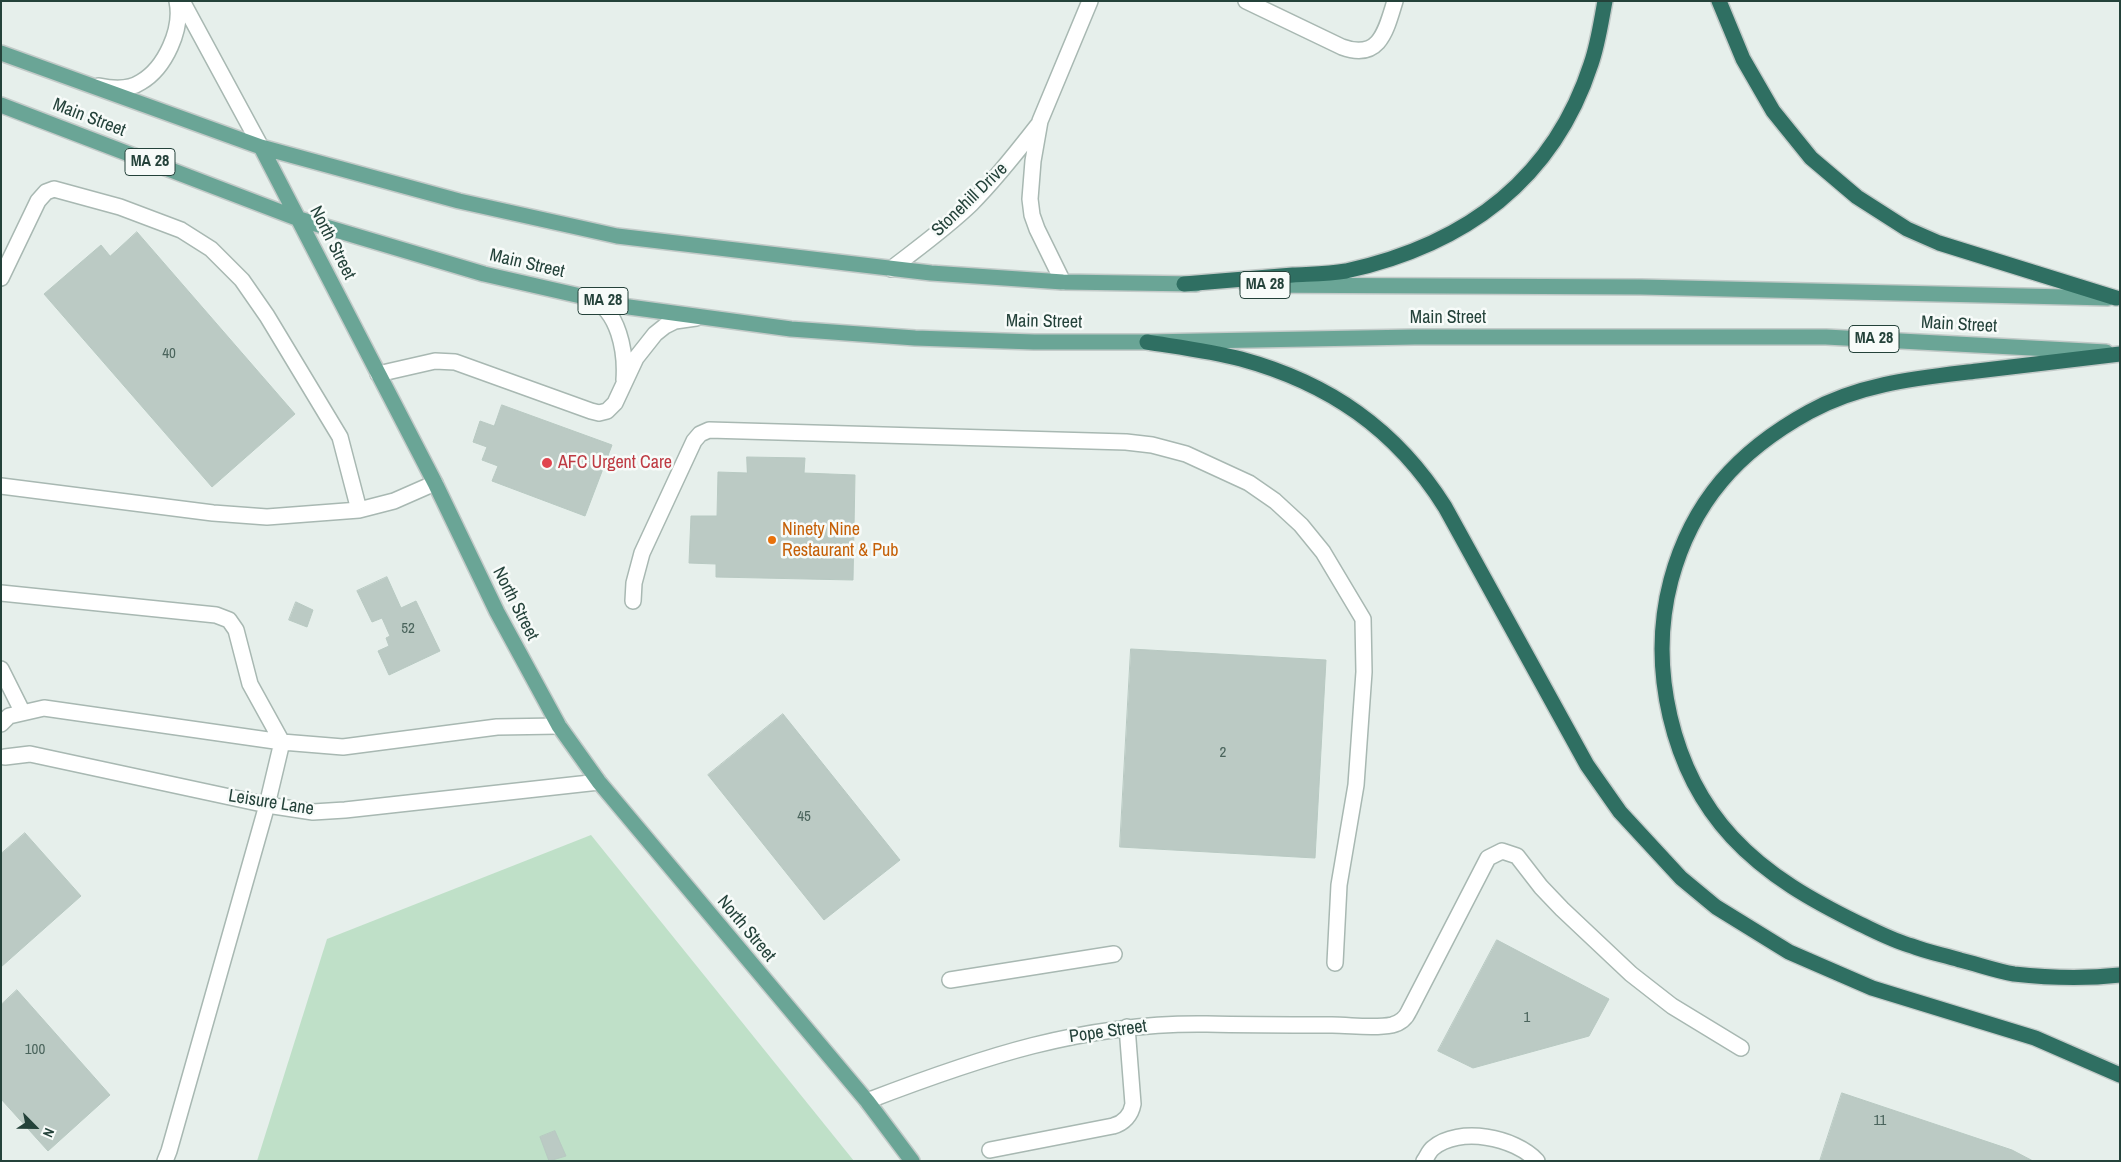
<!DOCTYPE html>
<html>
<head>
<meta charset="utf-8">
<style>
  body { margin:0 }
  #map { position:relative; width:2121px; height:1162px; overflow:hidden; background:#e6efeb; font-family:"Archivo Narrow",sans-serif }
  canvas { display:block }
  .frame { position:absolute; inset:0; border:2px solid #24423a; pointer-events:none }
  .north { position:absolute; left:10px; top:1102px; width:50px; height:50px; -webkit-text-stroke:4px #f7fbf9; paint-order:stroke; rotate:113deg; font-size:14px; font-weight:700; line-height:20px; text-align:center; color:#24423a }
  .north::after { content:''; display:block; margin:auto; width:18px; height:22px; background:#24423a; clip-path:polygon(50% 0,100% 100%,50% 72%,0 100%) }
</style>
</head>
<body>
<div id="map">
<canvas width="2121" height="1162"></canvas>
<div class="frame"></div>
<div class="north">N</div>
</div>
<script>
const g = document.querySelector('canvas').getContext('2d');
g.lineJoin = 'round';
function fillPath(path, color) { g.fillStyle = color; g.fill(path, 'evenodd'); }
function stroke(path, color, width, dash) { g.strokeStyle = color; g.lineWidth = width; g.lineCap = dash ? 'butt' : 'round'; g.setLineDash(dash || []); g.stroke(path); }
function label(font, color, halo, rows, align = 'center') {
  g.font = font + ' "Archivo Narrow",sans-serif'; g.lineWidth = 5; g.setLineDash([]); g.textBaseline = 'middle'; g.strokeStyle = halo; g.fillStyle = color; for (const [text, x, y, turn = 0] of rows) {
    g.save(); g.translate(x, y); g.rotate((+turn || 0) * Math.PI / 180); g.textAlign = isNaN(turn) ? turn : align; if (halo) g.strokeText(text, 0, 0); g.fillText(text, 0, 0); g.restore();
  }
}
fillPath(new Path2D(`
  M591 835 854 1161H257L327 939Z`), '#bfe0c8');
const building = new Path2D(`
  M137 232 295 414 212 487 44 294 101 245 110 256Z
  M502 405 612 445 585 516 492 481 498 466 482 460 487 447 473 442 480 421 494 426Z
  M747 457 805 458 804 473 855 475 853 580 716 577V564L689 563 691 516H717L718 472 747 473Z
  M387 577 401 608 416 601 440 651 389 675 378 651 389 646 386 638 390 636 382 618 372 622 357 591Z
  M296 602 313 610 307 627 289 620Z
  M1131 649 1326 660 1315 858 1120 847Z
  M783 714 900 860 824 920 708 775Z
  M25 833 81 896 1 967V854Z
  M1497 940 1609 999 1589 1036 1473 1068 1438 1051Z
  M17 990 110 1095 48 1151 1 1099V1005Z
  M1842 1093 2012 1150 2033 1161H1820Z
  M555 1131 566 1156 549 1161 540 1137Z`);
fillPath(building, '#bbcac4');
stroke(building, '#b8c9c2', 1);
const minor = new Path2D(`
  M182 1 261 147
  M1246 1 1342 47C1380 61 1386 30 1395 1
  M99 86C113 89 129 90 141 82 165 68 183 29 177 1
  M891 269C918 248 946 228 971 204 995 180 1017 152 1038 125
  M1 278 38 201 46 192 54 189 120 207 181 230 211 249 242 280 267 316 340 437 359 510
  M1063 282 1037 229 1032 215 1030 199 1033 161 1040 121 1090 1
  M590 298C619 310 626 352 624 380
  M378 374 435 361 455 362 591 411 599 413 607 411 615 403 636 358 655 334 665 326 675 321 696 318
  M1 486 213 513 267 517 359 510 394 501 435 483
  M1 593 216 615 229 620 236 630 250 684 282 742 267 805 169 1151 165 1161
  M633 601 634 583 642 553 694 441 700 434 709 430 1126 442 1152 445 1186 454 1249 483 1275 501 1301 525 1323 552 1363 619 1364 672 1356 785 1339 885 1335 963
  M1 669 22 711
  M1 724 9 716 44 708 282 742 343 747 497 727 559 726
  M5 757 30 754 267 805 313 812 345 810 599 782
  M950 980 1114 954
  M867 1101C979 1058 1084 1022 1207 1024 1248 1025 1290 1025 1332 1025 1351 1025 1373 1029 1392 1025 1400 1023 1406 1018 1409 1011L1488 858 1502 851 1517 856 1541 887 1562 909 1631 974 1672 1006 1741 1048
  M990 1150 1113 1126C1124 1123 1131 1115 1133 1104L1127 1027
  M1424 1161C1427 1157 1429 1151 1433 1148 1459 1126 1515 1137 1537 1161`);
const major = new Path2D(`
  M1 53 261 147 459 201 617 236 931 273 1063 282 1196 284
  M1 105 299 219 484 274 629 307 791 329 915 338 1034 342H1147L1414 337H1826L2106 352
  M261 147 435 483 497 612 559 726 599 782 867 1101 912 1161
  M1246 285 1641 287 2108 298`);
const highway = new Path2D(`
  M1719 1 1743 59 1773 111 1811 158 1857 197 1907 229 1939 243 2116 298
  M1184 284C1221 281 1257 278 1293 275 1311 274 1329 274 1346 271 1464 245 1553 181 1591 64 1598 44 1601 22 1605 1
  M1147 342C1178 347 1211 351 1241 359 1329 383 1396 429 1445 507L1587 765 1620 812 1681 878 1716 907 1789 952 1872 988 2035 1038 2120 1075
  M2120 354C2072 360 2025 365 1977 371 1919 378 1861 383 1809 412 1738 451 1692 502 1671 580 1648 667 1671 771 1732 837 1768 876 1813 901 1860 924 1877 932 1894 941 1912 946 1927 952 1944 955 1960 960 1977 964 1996 971 2014 974 2050 978 2084 979 2120 975`);
stroke(minor, '#a8b8b2', 18);
stroke(major, '#c2cac8', 18);
stroke(highway, '#c2cac8', 18);
stroke(minor, '#fff', 15);
stroke(major, '#6aa596', 15);
stroke(highway, '#2f6f62', 15);
for (const [x, y, r, color] of [
  [547,463,6,"#e0444e"],
  [772,540,5,"#e8710a"]
]) { const dot = new Path2D(); dot.arc(x, y, r, 0, 2 * Math.PI); g.fillStyle = color; g.fill(dot); stroke(dot, '#f7fbf9', 2); }
label('15px', '#4a645c', null, [
  ["40",169,354],
  ["52",408,629],
  ["2",1223,753],
  ["45",804,817],
  ["1",1527,1018],
  ["100",35,1050],
  ["11",1880,1121]
]);
for (const [x, y, w] of [
  [150,162,50],
  [1265,285,50],
  [603,301,50],
  [1874,339,50]
]) { const box = new Path2D(); box.roundRect(x - w / 2, y - 13.5, w, 27, 4); g.fillStyle = '#f7fbf9'; g.fill(box); stroke(box, '#24423a', 1); }
label('bold 16px', '#24423a', null, [
  ["MA 28",150,162],
  ["MA 28",1265,285],
  ["MA 28",603,301],
  ["MA 28",1874,339]
]);
label('18px', '#24423a', '#f7fbf9', [
  ["Main Street",89,118,21],
  ["Stonehill Drive",970,200,-44],
  ["North Street",332,243,63],
  ["Main Street",527,264,13],
  ["Main Street",1448,318],
  ["Main Street",1044,322,1],
  ["Main Street",1959,325,3],
  ["North Street",515,604,63],
  ["Leisure Lane",271,803,9],
  ["North Street",746,929,50],
  ["Pope Street",1108,1032,-8]
]);
label('18px', '#be3a42', '#f7fbf9', [
  ["AFC Urgent Care",558,463]
], 'left');
label('18px', '#c56008', '#f7fbf9', [
  ["Ninety Nine",782,530],
  ["Restaurant & Pub",782,551]
], 'left');
</script>
</body>
</html>
